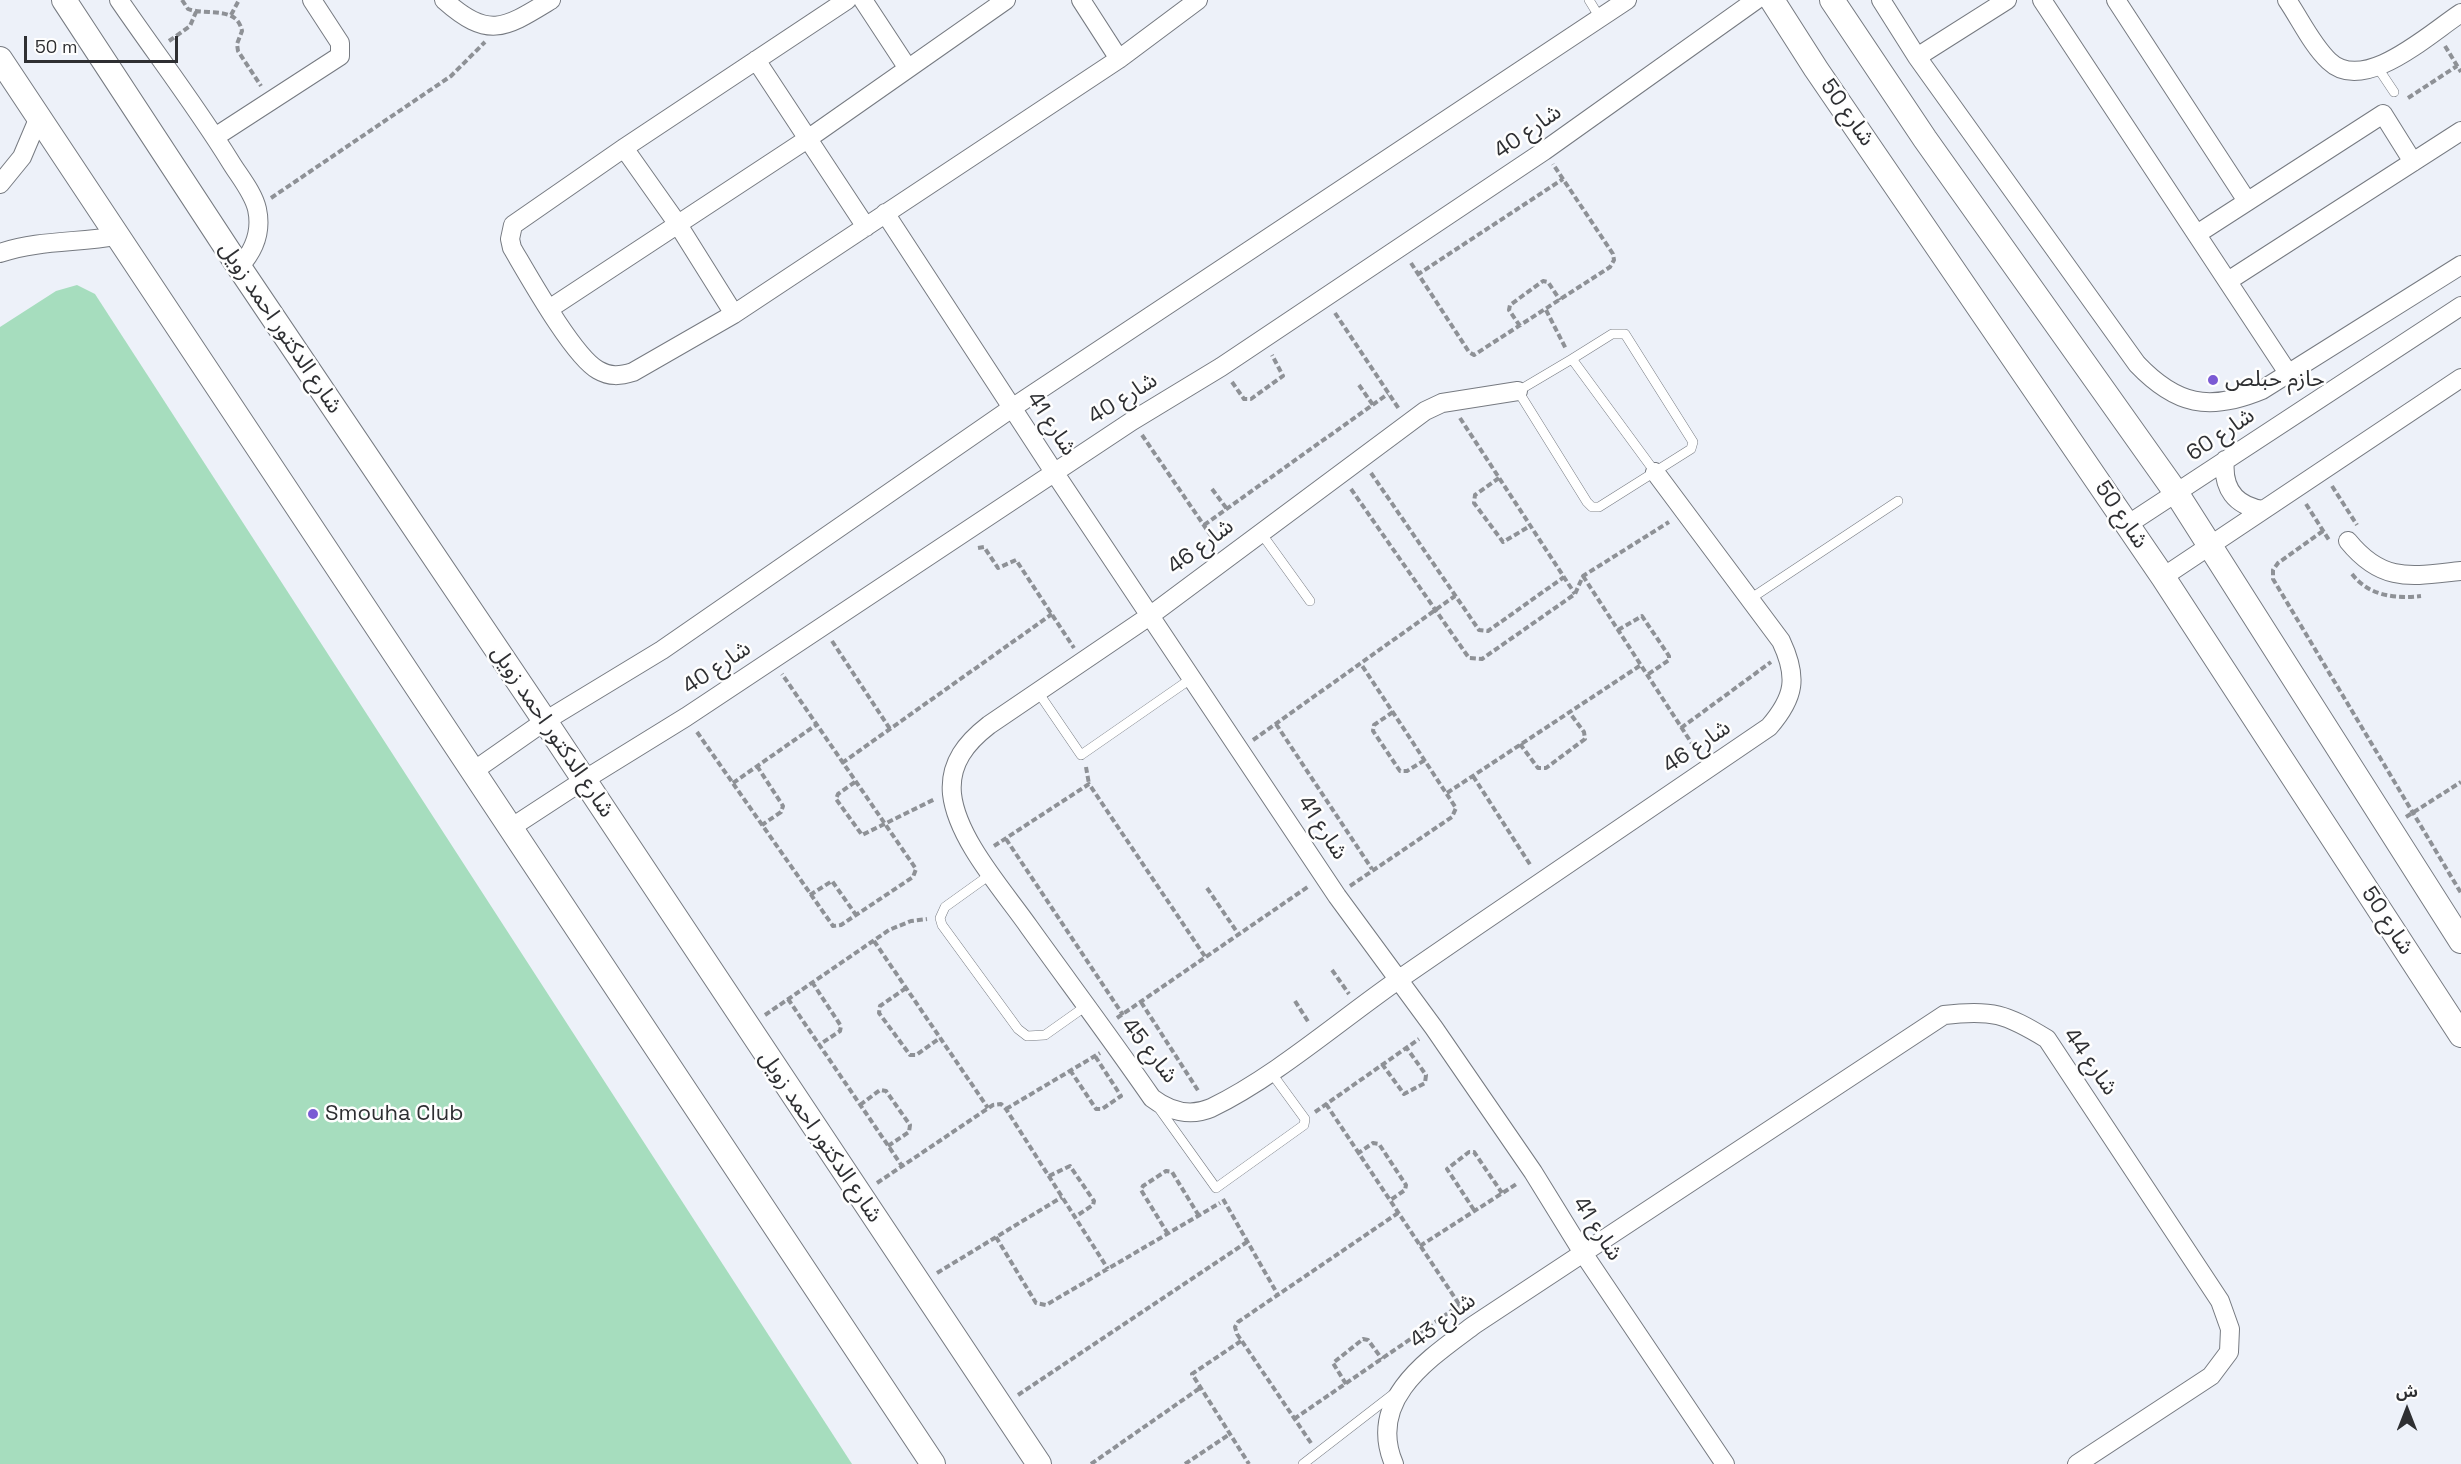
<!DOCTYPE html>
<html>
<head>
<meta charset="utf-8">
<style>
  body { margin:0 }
  #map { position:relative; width:2461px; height:1464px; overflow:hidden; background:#edf1f9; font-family:"Space Grotesk","Noto Sans Arabic",sans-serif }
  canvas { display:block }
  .north { position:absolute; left:2377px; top:1380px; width:60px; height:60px; -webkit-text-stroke:4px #fefefe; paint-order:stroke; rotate:0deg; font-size:16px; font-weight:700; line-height:24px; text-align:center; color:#2e2f32 }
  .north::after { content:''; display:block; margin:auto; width:21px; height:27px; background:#2e2f32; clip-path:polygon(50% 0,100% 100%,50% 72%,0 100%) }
  .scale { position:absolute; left:24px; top:36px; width:154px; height:27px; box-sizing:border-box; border:3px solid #2e2f32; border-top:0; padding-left:8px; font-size:18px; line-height:21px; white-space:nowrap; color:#2e2f32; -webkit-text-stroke:4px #fefefe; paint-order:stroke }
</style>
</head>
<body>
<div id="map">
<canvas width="2461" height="1464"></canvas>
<div class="north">ش</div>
<div class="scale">50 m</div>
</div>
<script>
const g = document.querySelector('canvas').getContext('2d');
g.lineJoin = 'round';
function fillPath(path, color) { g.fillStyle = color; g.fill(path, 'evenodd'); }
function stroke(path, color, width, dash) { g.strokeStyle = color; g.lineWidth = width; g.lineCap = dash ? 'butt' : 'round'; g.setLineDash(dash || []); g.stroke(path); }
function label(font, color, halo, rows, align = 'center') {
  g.font = font + ' "Space Grotesk","Noto Sans Arabic",sans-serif'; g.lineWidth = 5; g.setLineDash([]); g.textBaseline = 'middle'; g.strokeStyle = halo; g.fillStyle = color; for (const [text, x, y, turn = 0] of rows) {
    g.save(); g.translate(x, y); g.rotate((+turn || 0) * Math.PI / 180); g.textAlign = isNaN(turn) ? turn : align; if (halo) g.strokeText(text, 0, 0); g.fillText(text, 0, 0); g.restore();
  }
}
fillPath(new Path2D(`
  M77 285 95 294 852 1464H0V327L56 291Z`), '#a6ddbe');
const lane = new Path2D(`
  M1589 0 1600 18
  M2378 68 2394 92
  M1572 359 1612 334H1625L1693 442 1691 449 1599 507H1592L1587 502 1518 391 1572 359 1655 472
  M1261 533 1310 601
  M1750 599 1898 501
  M1038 692 1081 755 1192 678
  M991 874 945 907 940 918 942 925 1018 1029 1027 1036 1045 1035 1086 1006
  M1158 1107 1216 1188 1304 1125 1305 1119 1270 1071
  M1303 1464 1396 1392`);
const street = new Path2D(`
  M119 0C156 54 196 106 230 161 239 176 253 192 257 209 262 232 254 251 239 267
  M444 0C489 40 505 28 551 0
  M847 0 624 148 513 225 510 239 512 248C528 275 573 356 598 370 610 377 620 376 633 372L734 314 1119 59 1198 0
  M863 0 907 67
  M1081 0 1119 59
  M1881 0 1917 57 2137 364C2176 405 2209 412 2262 390L2461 265
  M2042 0 2288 373
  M2116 0 2247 201
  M2287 0C2300 19 2312 45 2329 61 2364 95 2430 33 2461 13
  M1917 57 2007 0
  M756 60 866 227
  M215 137 340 56V43L312 0
  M624 148 677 223 734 314
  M0 184 22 157 39 117
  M885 213 1054 472 1337 896 1434 1028 1533 1172 1583 1253 1725 1464
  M2197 234 2383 114 2413 162
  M0 253C39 240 77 243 117 236
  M2228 281 2461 131
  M549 309 809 138 1006 0
  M1518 391 1442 403 1425 411 1151 615 989 725C967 742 949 763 952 794 957 839 1003 890 1029 927 1070 984 1112 1040 1152 1098 1169 1111 1190 1117 1211 1108 1275 1077 1339 1021 1398 980 1521 895 1645 812 1769 727 1795 697 1798 677 1781 641L1655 472
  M2225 460C2222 488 2235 506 2263 510
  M2127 525 2461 306
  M2348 541C2383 584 2412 576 2461 571
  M2163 577 2461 378
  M472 772 545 721 662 650 1012 408 1627 0
  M509 829 584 780 686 717 1132 421 1221 367 1544 151 1756 0
  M1394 1464C1366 1399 1430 1358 1474 1325L1944 1015C1992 1009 2006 1014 2047 1039L2220 1301 2230 1329 2229 1352 2211 1376 2077 1464`);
const secondary = new Path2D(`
  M64 0 239 267 545 721 1039 1464
  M1772 0 1816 69 2163 577 2461 1035
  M1832 0 1925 139 2177 494 2461 941
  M0 59 933 1464`);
stroke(lane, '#767a81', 10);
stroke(street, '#767a81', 20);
stroke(secondary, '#767a81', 26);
stroke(new Path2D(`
  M182 0 188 9C206 16 237 5 242 31L237 44 238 51 261 86
  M231 15 239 0
  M169 41 190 26 196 12
  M2445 46 2461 72
  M2408 98 2457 66
  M271 198 451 76 485 42
  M1411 263 1469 352 1474 355 1610 267 1614 260 1613 254 1553 164
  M1417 275 1563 179
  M1546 310 1566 349
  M1335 313 1399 409
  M1520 326 1509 310 1510 305 1543 281 1548 282 1560 300
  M1232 382 1244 399H1251L1283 376 1272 355
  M1359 385 1373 405
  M1460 418 1575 594
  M1142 435 1216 543
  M1371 473 1479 630 1488 631 1564 577
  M1499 478 1475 495 1474 503 1503 542 1530 526
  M2332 486 2357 525
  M1212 489 1227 509
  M1351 489 1469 658 1482 659 1575 594 1583 576 1669 522
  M2306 504 2329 540
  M1204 525 1388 394
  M2323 531 2278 563 2273 570V579L2461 893
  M978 548 984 547 998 568 1016 560 1074 648
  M2352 574C2369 596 2395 599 2421 596
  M1583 576 1698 753
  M1618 630 1642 616 1669 656V660L1647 675
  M832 641 890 729
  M1393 712 1374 725 1373 731 1400 771H1407L1425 760
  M1276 724 1372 869
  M1681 728 1771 662
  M697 732 833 926 841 925 913 877 916 869 782 674
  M1253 740 1455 596
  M1520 744 1538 768H1546L1585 739 1584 732 1569 712
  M842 763 1052 614
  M757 766 783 806 781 812 762 825
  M1086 767 1089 784
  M1473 776 1531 866
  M855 782 838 794 836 799 862 835 935 799
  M733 783 816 725
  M1447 793 1641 665
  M2406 817 2461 782
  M1006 839 1123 1015
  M994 846 1089 784 1206 958
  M1350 886 1452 817 1456 808 1361 664
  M1207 888 1239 935
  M810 895 832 881 856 915
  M874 941 988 1108
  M1332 970 1349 994
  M812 982 841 1026 840 1031 819 1045
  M906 988 880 1006 879 1013 910 1055H916L940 1038
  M788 999 902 1166
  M1295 1001 1309 1023
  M1141 1002 1199 1092
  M765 1015 889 930 911 921 927 919
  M1117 1018 1309 886
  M1382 1064 1404 1094 1425 1083 1426 1075 1406 1047
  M1070 1070 1096 1109H1102L1121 1096 1095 1056
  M1326 1104 1463 1310
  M860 1105 880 1090 886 1091 910 1125 909 1132 888 1146
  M1006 1109 1100 1053
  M1315 1112 1419 1039
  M1357 1154 1373 1143 1379 1144 1406 1185 1405 1190 1389 1201
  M1049 1176 1070 1166 1094 1201 1093 1205 1075 1217
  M877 1183 993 1105 1001 1104 1006 1109 1108 1269
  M1223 1199 1278 1295
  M1474 1210 1447 1169 1469 1152H1474L1502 1193
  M1168 1234 1141 1190 1143 1186 1166 1171 1172 1172 1199 1216
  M996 1237 1036 1303 1046 1305 1220 1203
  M1420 1246 1518 1183
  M937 1273 1062 1197
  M1241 1341 1192 1374 1249 1464
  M1346 1384 1333 1363 1363 1339 1368 1340 1382 1359
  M1018 1395 1247 1242
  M1294 1419 1460 1305
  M1311 1443 1237 1334 1235 1327 1238 1322 1398 1213
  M1091 1464 1200 1388
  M1185 1464 1230 1434`), '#8e9196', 4, [6, 3]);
stroke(lane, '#fff', 9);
stroke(street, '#fff', 18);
stroke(secondary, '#fff', 24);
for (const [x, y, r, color] of [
  [2213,380,6,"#7b5ad4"],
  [313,1114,6,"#7b5ad4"]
]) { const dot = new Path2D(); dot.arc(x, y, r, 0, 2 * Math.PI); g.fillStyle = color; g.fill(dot); stroke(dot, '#fefefe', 2); }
label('22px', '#2e2f32', '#fefefe', [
  ["شارع 50",1847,113,55],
  ["شارع 40",1528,132,-35],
  ["شارع الدكتور احمد زويل",280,328,56],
  ["شارع 40",1123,399,-32],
  ["شارع 41",1051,424,57],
  ["شارع 60",2221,435,-34],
  ["شارع 50",2121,515,56],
  ["شارع 46",1201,547,-37],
  ["شارع 40",717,668,-34],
  ["شارع الدكتور احمد زويل",552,732,56],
  ["شارع 46",1697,747,-34],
  ["شارع 41",1322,828,57],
  ["شارع 50",2387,921,57],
  ["شارع 45",1149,1051,52],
  ["شارع 44",2090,1062,55],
  ["شارع الدكتور احمد زويل",820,1137,56],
  ["شارع 41",1597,1229,57],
  ["شارع 43",1443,1321,-37]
]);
label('22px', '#2e2f32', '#fefefe', [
  ["حازم حبلص",2225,380],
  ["Smouha Club",325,1114]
], 'left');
</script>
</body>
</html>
